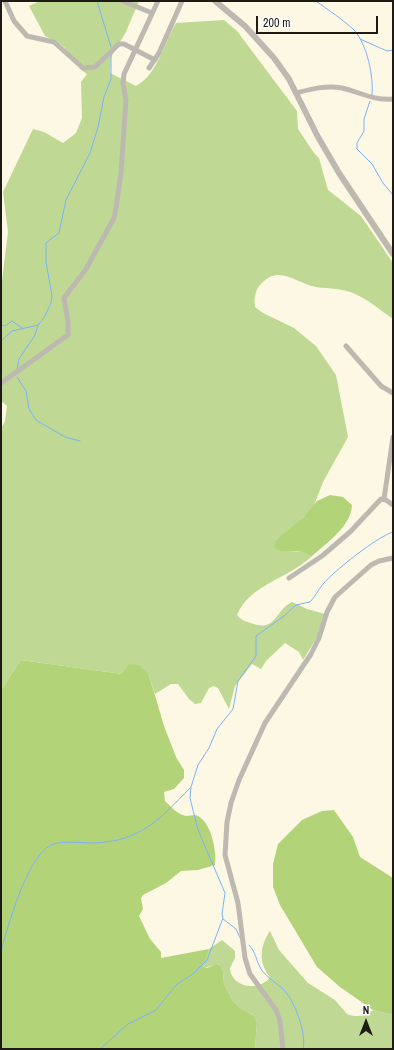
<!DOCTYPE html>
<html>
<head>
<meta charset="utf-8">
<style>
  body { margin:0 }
  #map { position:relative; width:394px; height:1050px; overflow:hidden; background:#fcf8e4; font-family:"Archivo Narrow",sans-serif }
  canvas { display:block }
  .frame { position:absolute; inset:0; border:2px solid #1d1b14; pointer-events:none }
  .north { position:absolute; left:346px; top:1002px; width:40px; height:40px; -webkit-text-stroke:3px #fff; paint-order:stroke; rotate:0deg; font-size:11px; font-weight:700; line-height:16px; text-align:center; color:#1d1b14 }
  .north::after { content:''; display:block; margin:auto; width:14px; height:18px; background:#1d1b14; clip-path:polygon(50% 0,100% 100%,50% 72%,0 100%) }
  .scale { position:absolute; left:256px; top:16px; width:122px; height:18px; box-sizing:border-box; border:2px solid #1d1b14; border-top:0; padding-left:5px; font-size:12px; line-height:14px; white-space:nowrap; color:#1d1b14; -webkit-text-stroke:3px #fff; paint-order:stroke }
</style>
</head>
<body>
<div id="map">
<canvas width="394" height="1050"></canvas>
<div class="frame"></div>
<div class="north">N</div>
<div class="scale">200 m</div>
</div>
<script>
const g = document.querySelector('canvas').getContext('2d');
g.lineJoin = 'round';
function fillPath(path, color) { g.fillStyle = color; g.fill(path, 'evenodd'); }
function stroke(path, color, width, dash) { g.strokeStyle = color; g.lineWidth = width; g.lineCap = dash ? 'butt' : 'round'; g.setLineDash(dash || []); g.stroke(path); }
fillPath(new Path2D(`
  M40 1H139L126 32 111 57 110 73 136 86C158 74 164 43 176 23L224 20 237 31 297 111 298 129 314 153 319 158 328 190 361 216 393 263V319C380 310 369 300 355 294 342 288 330 289 316 287 295 283 279 264 261 284 255 290 254 298 255 307L263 313 294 328 316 346 336 375 348 437 323 482 313 508 293 528 276 540 283 551 305 552 311 557C289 578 249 585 237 615 242 621 247 622 254 624 277 631 275 610 292 602L307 609 325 614 319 634 303 660 299 652 285 643 266 661 261 669 252 664 235 686 229 709 218 688 214 686 209 688 201 703 195 704 189 699 178 684H171L155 694 149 675 124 672 122 674 21 660 1 690V429L5 421 7 406 1 401V288L8 232 3 192 33 129 44 132 63 143 76 133 82 118 81 82 87 74 80 69 64 47 56 41 45 36 29 6Z
  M270 931 279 950 308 983 335 1000 347 1014C356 1018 366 1016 373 1010L393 1015V1049H255L257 1022 253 1015 239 1007 233 1001 224 984 223 971 219 964 204 968 203 965 209 949 222 940 235 951V958L230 968C231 988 260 992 270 977 258 962 260 946 270 931Z`), '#bfd994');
fillPath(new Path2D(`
  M330 495 343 497 352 505C351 527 326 543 311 557 300 546 286 556 274 548L276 540 303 518 317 501Z
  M21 660 122 674 129 664 139 665 149 675 164 726 176 757 184 770V778L174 789 164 792 165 801C171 807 177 814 186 816 189 816 192 815 195 815 211 819 217 851 215 865L198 870 181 871 166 883 143 895 141 898 143 909 139 916 150 939 161 952V958L209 949 203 967 207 968 217 964 220 965 223 971 224 984 233 1001 239 1007 253 1015 257 1022 255 1049H1V690Z
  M334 810 353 837 360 857 393 878V1015L373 1010 340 987 317 967 280 905 273 887V864L278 844 302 820 322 811Z`), '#b3d379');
stroke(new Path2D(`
  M97 1 111 47
  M316 1C328 10 344 20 355 31 367 45 374 77 372 95
  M360 39 387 51 393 50
  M370 101 364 119V131L357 143V149L372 164 383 183 393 195
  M1 325 5 326 12 321 22 328
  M1 341 12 331 38 325
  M17 370 19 359 35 335 38 325 44 318 51 303 52 296 46 262V243L59 233 66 200 90 153 98 127 104 97 111 79V55
  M17 377 26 391 29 409 36 420 65 437 80 441
  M223 919 236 929 240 938
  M249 945C256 952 256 961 261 969 267 978 277 983 284 990 295 1001 307 1035 303 1049
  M1 951C8 926 27 857 51 845 63 840 81 843 94 843 141 841 159 820 190 788
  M100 1049 128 1024 156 1010 176 985 194 973 207 960 223 918 222 914 225 893 198 830 190 798 191 787 198 765 209 748 217 729 233 709 238 681 256 656V636L284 616 296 605 310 602C315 597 318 590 323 584 334 571 378 536 393 532`), '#7bb1fc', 1);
stroke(new Path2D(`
  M5 1 14 21 27 36 54 42 83 68 95 67 119 44H124L155 60
  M123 1 152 13
  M149 68 159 53 182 1
  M296 93C311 89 327 85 342 88 359 92 375 101 393 99
  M346 346 381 386 393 393
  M1 383 68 335V322L64 298 86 269 114 218 116 208 121 173 126 100 123 84 124 74 158 1
  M384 499 393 437
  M289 578 322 556 350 532 381 499 386 500 393 505
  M283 1049 280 1021 276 1010 250 974 245 958 238 903 225 855 227 822 231 803 239 780 265 723 311 654 319 638 327 612 335 597 371 565 379 561 393 558`), '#bdb9b1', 5);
stroke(new Path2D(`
  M215 1 245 26 274 58 289 79 318 137 339 173 393 254`), '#bdb9b1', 6);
</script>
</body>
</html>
